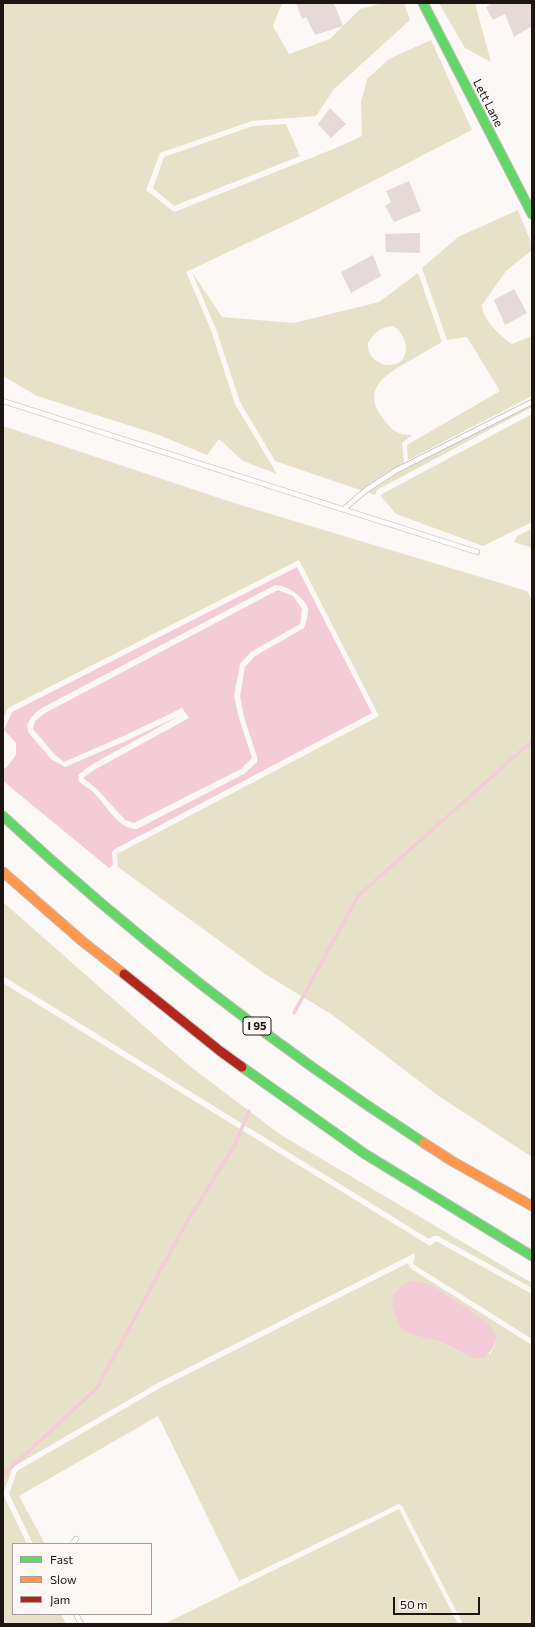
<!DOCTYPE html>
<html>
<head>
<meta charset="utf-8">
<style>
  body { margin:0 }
  #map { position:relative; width:535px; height:1627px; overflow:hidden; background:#fcf8f6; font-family:Commissioner,sans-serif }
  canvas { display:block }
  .frame { position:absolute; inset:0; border:4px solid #1c1512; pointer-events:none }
  .legend { position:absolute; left:12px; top:1543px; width:140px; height:72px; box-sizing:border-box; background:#fff7f3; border:1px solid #a49d99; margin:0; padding:5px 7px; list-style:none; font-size:12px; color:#1c1512 }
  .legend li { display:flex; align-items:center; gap:8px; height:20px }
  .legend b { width:20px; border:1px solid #a49d99 }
  .scale { position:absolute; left:393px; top:1597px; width:87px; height:18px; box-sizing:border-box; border:2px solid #1c1512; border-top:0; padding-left:5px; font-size:12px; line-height:14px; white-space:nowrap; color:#1c1512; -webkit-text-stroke:3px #fff7f3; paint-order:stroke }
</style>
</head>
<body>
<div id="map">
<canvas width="535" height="1627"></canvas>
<div class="frame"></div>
<ul class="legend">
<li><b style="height:5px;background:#63d668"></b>Fast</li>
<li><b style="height:5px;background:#ff974d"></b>Slow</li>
<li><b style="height:5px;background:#b3261e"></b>Jam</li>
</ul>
<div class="scale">50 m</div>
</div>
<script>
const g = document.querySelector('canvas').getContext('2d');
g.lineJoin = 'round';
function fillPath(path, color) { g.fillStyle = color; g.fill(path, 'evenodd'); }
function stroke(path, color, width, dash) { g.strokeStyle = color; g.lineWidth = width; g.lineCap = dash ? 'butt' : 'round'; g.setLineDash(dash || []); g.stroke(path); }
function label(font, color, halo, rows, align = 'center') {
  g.font = font + ' Commissioner,sans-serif'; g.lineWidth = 3.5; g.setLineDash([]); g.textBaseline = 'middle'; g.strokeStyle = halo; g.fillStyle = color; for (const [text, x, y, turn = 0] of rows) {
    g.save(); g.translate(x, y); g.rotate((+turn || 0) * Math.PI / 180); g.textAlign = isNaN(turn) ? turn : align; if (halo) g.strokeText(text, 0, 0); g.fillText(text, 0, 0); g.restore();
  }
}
fillPath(new Path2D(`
  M3 3H282L273 26 289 54 330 39 360 9 383 3H404L410 20 334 89 316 116 252 121 160 153 146 190 174 212 336 148 362 136 361 102 367 79 389 59 431 40 472 130 309 214 186 272 211 330 235 404 277 474 243 461 219 439 207 455 159 435 37 396 3 376Z
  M439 3H475L491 62 465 48Z
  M286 124 300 156 174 206 153 188 164 157 253 126Z
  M518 210 532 245V250L506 271 482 305C482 320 501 336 512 344L532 336V396L408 460 407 445 500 391 467 337 447 340 422 268 458 237Z
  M418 273 442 342C431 348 420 355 409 361 387 374 361 388 382 417 391 429 396 435 412 435L402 443 404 463 407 465 532 402V407L377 490 375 495 275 461 240 402 216 329 193 275H194L222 317 294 323 379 302ZM392 326C397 327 402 334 404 339 416 374 366 372 368 343 374 333 379 328 392 326Z
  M532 414V522L483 546 396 514 380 495Z
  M3 426 234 503 527 591 532 600V1157L440 1097 331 1014 265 974 118 867 117 854 379 716 299 560 8 708 3 719Z
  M532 529V548L514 542 517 536Z
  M3 902 187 1064 281 1135 532 1283V1288L438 1236H433L429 1239 3 976Z
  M3 983 430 1246 436 1241 532 1294V1339L413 1264 415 1253 158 1383 13 1467 3 1494 27 1544H13V1614H61L66 1624H3Z
  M408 1263 409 1266 413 1270 532 1345V1624H463L402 1506 399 1504 239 1581 158 1416 19 1496 45 1544H33L9 1494 17 1471 160 1388ZM422 1282C452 1294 475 1315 497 1337L495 1345 490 1354 472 1358 443 1343 426 1338Z
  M399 1509 458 1624H164Z`), '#e7e1ca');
fillPath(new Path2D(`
  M297 567 372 713 115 849 112 852 113 865 109 868 3 781V769L6 768 16 755V743L4 730 12 712ZM275 585C285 584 306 598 308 609 308 614 306 623 304 628L255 656 245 667 240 696 244 717 257 757V762L244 774 137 829C117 829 107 805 94 793 90 789 84 785 79 782L78 775 91 765 181 715 128 740 65 767 51 759 29 733C24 721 34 714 42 708Z
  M278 590 293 596 302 609 300 624 251 652 240 664 234 696 239 718 252 758 241 769 134 823 125 820 97 789 83 778 94 770 189 718 182 708 126 735 64 762 55 755 33 729 35 721 45 713Z
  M412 1281 422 1282 435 1287 464 1306 490 1325 497 1337C495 1346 491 1352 484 1358H472L443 1343 408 1333 401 1329 392 1307 393 1296 404 1283Z`), '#f4ccd8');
stroke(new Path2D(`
  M294 1013 358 896 532 741
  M3 1475 97 1388 185 1225 235 1145 249 1111`), '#f4ccd8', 3.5);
fillPath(new Path2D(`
  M296 3H334L343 26 315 35 306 17 302 19Z
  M493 3H532V26L514 37 505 14 493 20 486 7Z
  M330 108 346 124 331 138 318 124Z
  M409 181 421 211 394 222 385 206 391 202 386 191Z
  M420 233V253L386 252 385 234Z
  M373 255 381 276 351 293 341 272Z
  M514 289 527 313 505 325 494 300Z`), '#e6d9d7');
const lane = new Path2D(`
  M3 401 477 552
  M344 509 366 490 397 470 532 402
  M72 1544 76 1539
  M76 1614 81 1624`);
const fast = new Path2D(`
  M423 3 532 214
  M3 816C133 937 275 1046 424 1143
  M242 1067 365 1154 532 1256`);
const slow = new Path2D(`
  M3 872 82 941 124 974
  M424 1143 452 1161 532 1206`);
const jam = new Path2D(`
  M124 974 220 1051 242 1067`);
stroke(lane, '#c2bdba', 6);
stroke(fast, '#c2bdba', 11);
stroke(slow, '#c2bdba', 11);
stroke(jam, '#c2bdba', 11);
stroke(lane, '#fffefe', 4.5);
stroke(fast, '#63d668', 9);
stroke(slow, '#ff974d', 9);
stroke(jam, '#b3261e', 9);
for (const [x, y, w] of [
  [257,1026,28]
]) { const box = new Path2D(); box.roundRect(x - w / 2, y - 9, w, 18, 3); g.fillStyle = '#fff7f3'; g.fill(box); stroke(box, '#1c1512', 1); }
label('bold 11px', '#1c1512', null, [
  ["I 95",257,1026]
]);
label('12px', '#1c1512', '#fff7f3', [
  ["Lett Lane",488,103,63]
]);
</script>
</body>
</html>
